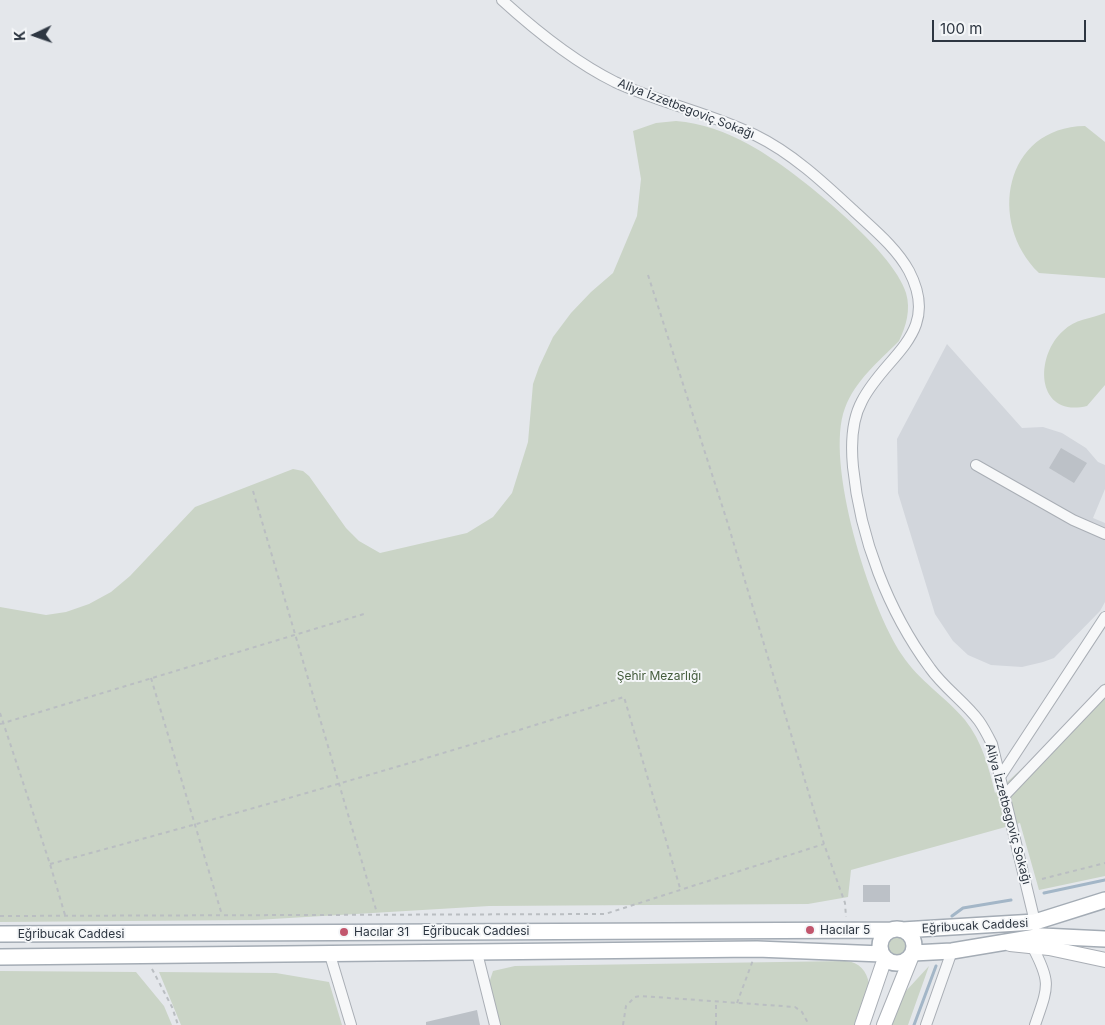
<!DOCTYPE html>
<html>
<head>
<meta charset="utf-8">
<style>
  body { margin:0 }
  #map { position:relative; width:1105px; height:1025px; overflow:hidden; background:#e4e7eb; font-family:Inter,sans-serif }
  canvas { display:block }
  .north { position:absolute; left:10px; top:10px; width:50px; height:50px; -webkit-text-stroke:4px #f4f6f8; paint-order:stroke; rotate:267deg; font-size:14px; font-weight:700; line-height:20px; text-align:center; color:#2d3641 }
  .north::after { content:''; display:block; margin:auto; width:18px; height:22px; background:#2d3641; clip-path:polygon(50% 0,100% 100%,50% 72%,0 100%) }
  .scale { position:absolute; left:932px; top:20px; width:154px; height:22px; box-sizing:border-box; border:2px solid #2d3641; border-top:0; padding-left:6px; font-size:15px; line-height:18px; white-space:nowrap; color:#2d3641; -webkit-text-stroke:4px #f4f6f8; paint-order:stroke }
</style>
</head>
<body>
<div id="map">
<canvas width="1105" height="1025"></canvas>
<div class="north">K</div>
<div class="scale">100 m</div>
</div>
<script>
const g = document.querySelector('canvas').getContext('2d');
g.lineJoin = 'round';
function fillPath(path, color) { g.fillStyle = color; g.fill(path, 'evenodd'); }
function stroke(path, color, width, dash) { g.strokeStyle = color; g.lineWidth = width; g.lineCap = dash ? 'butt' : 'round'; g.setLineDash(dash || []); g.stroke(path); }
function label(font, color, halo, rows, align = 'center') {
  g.font = font + ' Inter,sans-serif'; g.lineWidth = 4; g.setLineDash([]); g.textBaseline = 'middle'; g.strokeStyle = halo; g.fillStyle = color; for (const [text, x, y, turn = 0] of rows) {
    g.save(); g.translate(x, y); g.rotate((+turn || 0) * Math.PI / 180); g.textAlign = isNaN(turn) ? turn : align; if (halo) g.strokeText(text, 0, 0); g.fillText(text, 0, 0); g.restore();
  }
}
fillPath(new Path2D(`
  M947 344 1022 428 1043 427 1062 433 1086 448 1098 462 1105 465V489L1093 518 1105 523V602L1100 611 1054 658 1043 662 1022 667 991 665 968 655 953 641 935 614 898 493 897 439Z`), '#d2d6dc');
fillPath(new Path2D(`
  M676 121C701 123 727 132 748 144 789 165 894 250 906 293 911 310 906 326 899 341 878 362 855 381 845 408 824 462 870 608 902 655 919 681 946 697 965 720 982 741 989 768 995 793L1072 723 1105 683V876L1039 890 1020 823 851 870 848 897 808 904 489 906 256 920 0 922V607L46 615 66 612 89 604 111 592 130 576 195 507 293 469 303 471 309 476 346 528 359 541 380 553 467 533 493 517 512 493 528 442 533 384 539 367 553 337 571 313 591 292 613 273 637 216 641 179 633 131 656 123Z
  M1085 126 1105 142V278L1039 273C987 223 1004 127 1085 126Z
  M1105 313V385L1087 406C1036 418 1034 357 1063 331 1075 319 1090 319 1105 313Z
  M886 946a11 11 0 1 1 22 0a11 11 0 1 1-22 0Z
  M846 961C859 962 867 971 869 984L854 1025H500L489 983 493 971 515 966Z
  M929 966 908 1025H891L905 992Z
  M0 971 136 972 164 1006 172 1025H0Z
  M159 972 276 973 329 982 342 1025H181Z`), '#cad4c6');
stroke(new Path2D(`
  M1044 893 1105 880
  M952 916 963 908 1011 900
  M914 1025 936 966`), '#a3b6c7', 3);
fillPath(new Path2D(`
  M1061 448 1087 463 1074 483 1049 468Z
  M863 885H890V902H863Z
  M477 1010 480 1025H426V1022Z`), '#bcc1c7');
const street = new Path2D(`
  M502 0C536 31 573 61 615 82 660 103 710 113 755 135 792 153 823 182 853 210 872 228 896 247 909 271 942 334 885 355 862 401 851 421 851 446 853 467 860 538 888 611 930 668 944 688 965 702 979 721 984 728 988 736 992 744L1035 922
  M976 465 1073 520 1105 534
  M1000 777 1105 617
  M1005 795 1105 690
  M1032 946C1052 983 1048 987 1035 1025
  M477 953 495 1025
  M330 955 351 1025
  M926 1025 952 951`);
const secondary = new Path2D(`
  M1010 944 1049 948 1105 960
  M862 1025 885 958
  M884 1025 911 958`);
const primary = new Path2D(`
  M880 946a17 17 0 1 1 34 0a17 17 0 1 1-34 0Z
  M902 930 1035 922 1105 900
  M0 934 892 930
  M913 953 952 951 1042 936 1105 939
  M0 957 757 949 882 954`);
stroke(street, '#a9aeb5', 12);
stroke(secondary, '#a9aeb5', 16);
stroke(primary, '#a4acb5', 18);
stroke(new Path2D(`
  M648 275 727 521 824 844 845 903 846 917
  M253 491 377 913
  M151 678 222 915
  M0 713 50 864 65 915
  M0 724 364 614
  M50 864C243 812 434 758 624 697L680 888
  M1042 879 1105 863
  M0 916 605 914 824 844
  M152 969 172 1007 178 1025
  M737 1003 753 960
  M623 1025 626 1006 635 997 641 996 795 1007 802 1012 809 1025
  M716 1025V1001`), '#babec2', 2, [4, 4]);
stroke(street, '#f7f8f9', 10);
stroke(secondary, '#fff', 14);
stroke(primary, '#fff', 15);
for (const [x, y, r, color] of [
  [810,930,5,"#c2566d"],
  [344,932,5,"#c2566d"]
]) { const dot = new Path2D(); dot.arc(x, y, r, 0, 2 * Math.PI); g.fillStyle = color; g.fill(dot); stroke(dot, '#f4f6f8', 2); }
label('12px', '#2d3641', '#f4f6f8', [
  ["Aliya İzzetbegoviç Sokağı",686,109,21],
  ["Aliya İzzetbegoviç Sokağı",1008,814,75],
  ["Eğribucak Caddesi",975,926,-3],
  ["Eğribucak Caddesi",476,931],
  ["Eğribucak Caddesi",71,934]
]);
label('12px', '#445c3c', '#f4f6f8', [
  ["Şehir Mezarlığı",659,676]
]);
label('12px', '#2d3641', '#f4f6f8', [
  ["Hacılar 5",820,930],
  ["Hacılar 31",354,932]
], 'left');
</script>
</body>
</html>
